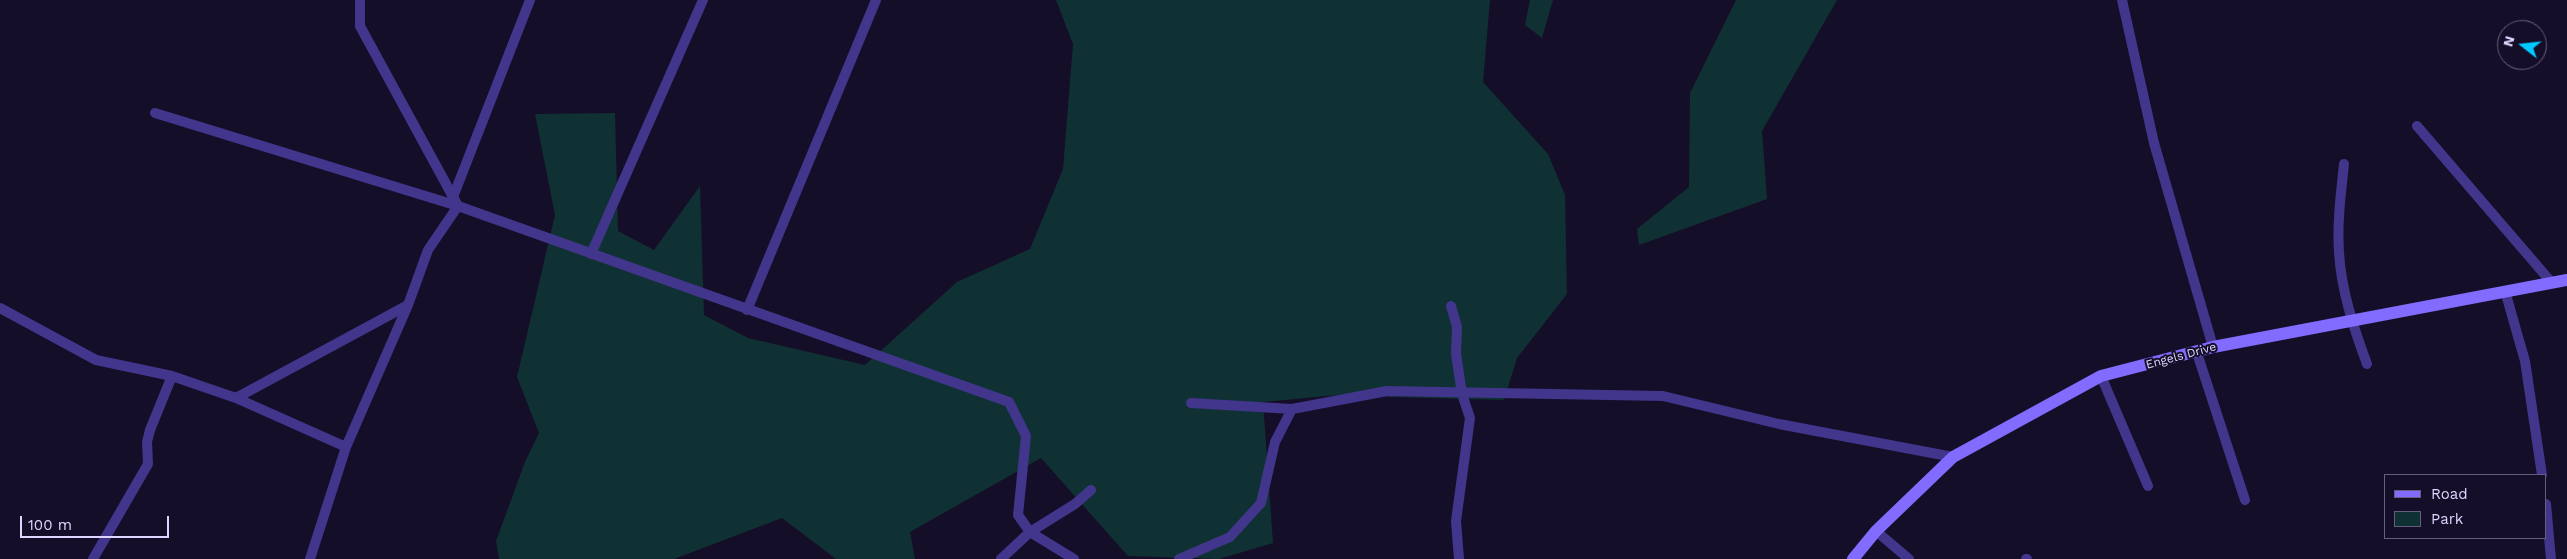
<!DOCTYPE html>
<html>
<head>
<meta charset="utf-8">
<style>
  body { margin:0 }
  #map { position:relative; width:2567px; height:559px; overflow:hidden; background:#150e29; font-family:"Work Sans",sans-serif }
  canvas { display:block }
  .legend { position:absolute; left:2384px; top:474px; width:162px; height:65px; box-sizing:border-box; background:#150e29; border:1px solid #665e7f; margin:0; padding:6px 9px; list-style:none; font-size:15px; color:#dfd5ff }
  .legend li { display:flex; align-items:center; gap:10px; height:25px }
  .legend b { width:25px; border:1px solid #665e7f }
  .north { position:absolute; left:2497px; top:20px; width:50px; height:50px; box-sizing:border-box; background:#150e29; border:1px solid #665e7f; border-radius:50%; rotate:286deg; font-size:14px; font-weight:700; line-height:20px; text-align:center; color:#dfd5ff }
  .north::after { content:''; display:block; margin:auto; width:18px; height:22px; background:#01c9ff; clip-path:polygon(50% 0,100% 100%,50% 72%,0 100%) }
  .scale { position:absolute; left:20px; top:516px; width:149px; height:22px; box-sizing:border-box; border:2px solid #dfd5ff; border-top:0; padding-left:6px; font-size:15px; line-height:18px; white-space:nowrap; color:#dfd5ff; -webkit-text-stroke:4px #150e29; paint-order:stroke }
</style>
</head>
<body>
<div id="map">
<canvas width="2567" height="559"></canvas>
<ul class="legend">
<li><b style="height:6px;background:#816cff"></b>Road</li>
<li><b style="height:14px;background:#103133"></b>Park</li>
</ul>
<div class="north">N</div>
<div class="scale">100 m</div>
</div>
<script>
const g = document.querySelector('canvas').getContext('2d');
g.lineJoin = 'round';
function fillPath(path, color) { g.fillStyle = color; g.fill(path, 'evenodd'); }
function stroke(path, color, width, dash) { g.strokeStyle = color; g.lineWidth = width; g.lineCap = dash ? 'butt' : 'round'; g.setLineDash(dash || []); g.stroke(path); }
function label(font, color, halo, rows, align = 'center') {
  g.font = font + ' "Work Sans",sans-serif'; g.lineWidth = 4; g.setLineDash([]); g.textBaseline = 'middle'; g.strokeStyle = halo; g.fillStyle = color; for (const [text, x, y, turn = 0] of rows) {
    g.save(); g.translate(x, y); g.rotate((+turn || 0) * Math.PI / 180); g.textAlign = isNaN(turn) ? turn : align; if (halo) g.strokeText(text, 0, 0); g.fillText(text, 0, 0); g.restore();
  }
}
fillPath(new Path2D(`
  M1056 0H1490L1483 82 1548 154 1565 195 1567 294 1517 358 1504 400 1392 397 1359 393 1263 402 1273 543 1219 559 1128 556 1041 458 910 532 915 559H836L782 518 674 559H499L496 541 525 462 539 433 517 377 555 215 535 114 615 113 618 231 654 250 700 186 704 315 748 338 865 365 957 282 1030 249 1063 169 1073 44Z
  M1530 0H1553L1542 38 1525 25Z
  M1736 0H1837L1762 131 1767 199 1639 245 1637 229 1689 187 1690 93Z`), '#103133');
stroke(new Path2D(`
  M360 0V26L458 206
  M2122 0 2154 143 2213 347
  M155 113 458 206 1009 402 1026 436 1018 515 1030 532 1074 559
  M2417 126 2552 283
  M2344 164C2341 193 2337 222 2339 252 2341 290 2354 329 2367 364
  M453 197 530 0
  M591 254 703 0
  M2505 291 2525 361 2542 475
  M1451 306 1457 327 1456 354 1462 394 1470 418 1456 521 1459 559
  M0 308 96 360 172 376 236 398 408 305
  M747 310 876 0
  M2197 353 2245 500
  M2101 376 2148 486
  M236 398 346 447
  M1191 403 1292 409
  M2546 504 2551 559
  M1876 531 1909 559
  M93 559 148 464 147 442 150 430 172 376
  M310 559 346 447 408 305 428 250 458 206
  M1001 559 1030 532 1075 504 1091 490
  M1179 559 1230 537 1261 503 1275 442 1292 409 1387 391 1663 396 1779 424 1953 457
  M2026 559H2027`), '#42358c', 10);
stroke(new Path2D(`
  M1853 559 1876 531 1953 457 2101 376 2213 347 2567 280`), '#816cff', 12);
label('12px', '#dfd5ff', '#150e29', [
  ["Engels Drive",2181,356,-15]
]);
</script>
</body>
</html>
